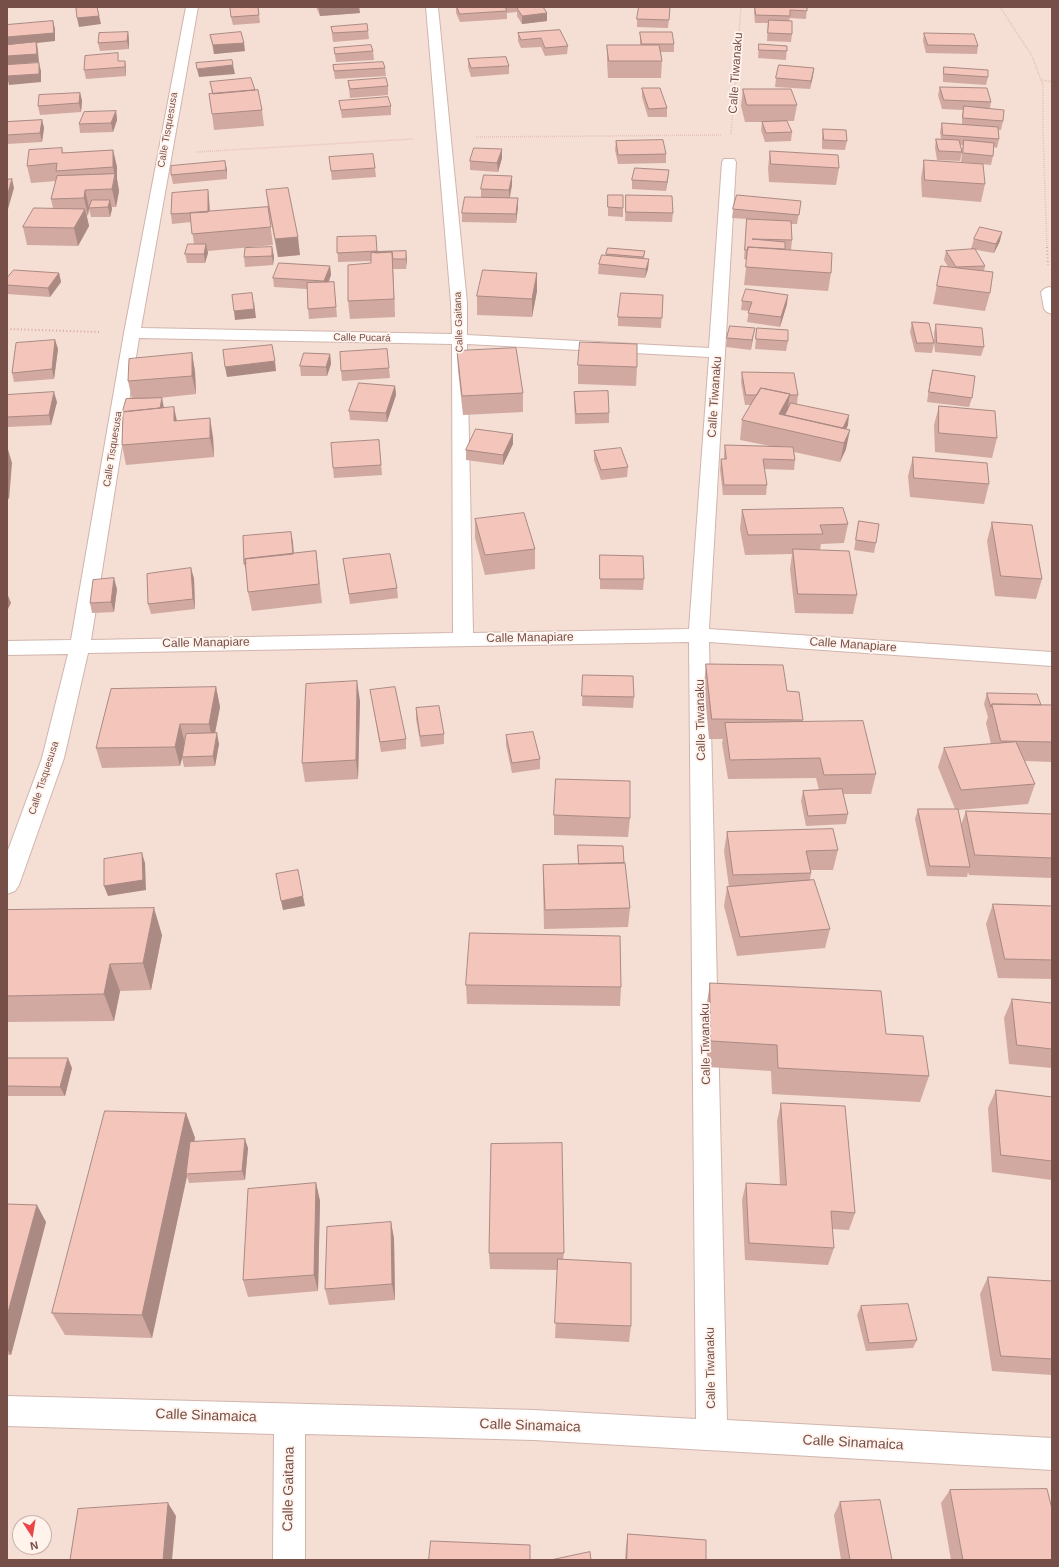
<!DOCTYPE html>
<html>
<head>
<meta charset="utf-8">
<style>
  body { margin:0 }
  #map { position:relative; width:1059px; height:1567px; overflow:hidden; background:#fdeee5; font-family:Helvetica,sans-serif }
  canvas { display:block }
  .frame { position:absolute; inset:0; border:8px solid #774f49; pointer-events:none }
  .north { position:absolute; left:12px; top:1515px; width:40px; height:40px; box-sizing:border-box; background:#fff3ec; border:1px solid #c9b1ab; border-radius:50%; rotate:168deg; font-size:11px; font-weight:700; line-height:16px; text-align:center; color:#774f49 }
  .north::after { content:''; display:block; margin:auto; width:14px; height:18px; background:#eb4647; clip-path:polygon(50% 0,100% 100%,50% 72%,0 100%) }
</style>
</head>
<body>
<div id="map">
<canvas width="1059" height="1567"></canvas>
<div class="frame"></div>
<div class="north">N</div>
</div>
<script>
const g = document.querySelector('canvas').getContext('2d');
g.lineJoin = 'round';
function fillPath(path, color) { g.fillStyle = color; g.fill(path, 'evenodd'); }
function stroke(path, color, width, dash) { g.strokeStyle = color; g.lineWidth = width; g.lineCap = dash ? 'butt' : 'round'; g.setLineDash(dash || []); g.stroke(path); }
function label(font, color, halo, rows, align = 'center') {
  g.font = font + ' Helvetica,sans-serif'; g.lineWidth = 3.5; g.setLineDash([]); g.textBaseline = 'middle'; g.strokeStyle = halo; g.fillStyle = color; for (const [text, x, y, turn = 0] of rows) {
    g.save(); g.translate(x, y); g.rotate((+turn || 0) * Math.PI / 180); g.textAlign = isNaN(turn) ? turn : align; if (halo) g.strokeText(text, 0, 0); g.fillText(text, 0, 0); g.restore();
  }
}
fillPath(new Path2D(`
  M7 7H1052V1560H7ZM20 1523H44V1547H20Z`), '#f5ded3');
const street = new Path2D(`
  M186 7H198L141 328 452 334 451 303 426 7H438L467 303V335L709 348 722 162 724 159H734L736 162 709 629 1052 652V666L709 642 727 1420 1052 1438V1470L534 1440 305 1434V1560H273L274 1434 7 1426V1396L534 1410 696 1419 689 642 88 653 64 758 19 885 15 891 7 894V853L42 758 68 654 7 655V641L71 640 124 333ZM139 338 452 344 453 633 91 640ZM467 344 709 357 689 629 473 633Z
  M1049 287 1052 288V314L1047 312 1044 309 1041 292 1044 289Z`);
stroke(street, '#d1b5ad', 2);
stroke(new Path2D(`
  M1000 7 1032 56 1043 85V133L1047 248
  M1042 80 1052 82
  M731 134 741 7
  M476 137 721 135
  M196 152 413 139`), '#d9a79e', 1.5, [0.5, 1.5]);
stroke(new Path2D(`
  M1047 247 1048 265
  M7 329 100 332`), '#d9a79e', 2, [1, 2.5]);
fillPath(street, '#fff');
fillPath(new Path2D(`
  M258 7 260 23 233 25 231 17Z
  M316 7H359L360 13 320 16Z
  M456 7H543L547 13V21L522 24 517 16V12L507 13V19L460 22 456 13Z
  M670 7 668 28 637 27V19Z
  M755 7H807L806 19 790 18 789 21 792 34 791 42 767 41 768 23H755L754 12Z
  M331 27 368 31 369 39 333 42Z
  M560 30 568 46 567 54 545 56 541 47 521 48 518 41V33Z
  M128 32 129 40V49L100 51 98 43Z
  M640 32 674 44V52H661L662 61 661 78H608L607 61V45H640Z
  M924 33 978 46 977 54 926 53 923 41Z
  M210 35 245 51 214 54Z
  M759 44 787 46 786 60 758 58Z
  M334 48 373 51 374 60 336 62 335 56Z
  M468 59 509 66V74L471 77 468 67Z
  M120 61 126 69V76L86 79 84 70Z
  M333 65 385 68 386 76 335 79Z
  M944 67 988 77 986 85 943 82V75Z
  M814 68 810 89 775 87 776 78Z
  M348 81 388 86V95L350 98 349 89Z
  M210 82 255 90 262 110 264 126 214 130 212 114V94Z
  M940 87 991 102 990 108 1003 121 1001 130H998L999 139 997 148 994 147 993 156 991 165 961 162 963 145H960L962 152 960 161 937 160 935 148 936 139H941L940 132 942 123 962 124V115L963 110 942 109 938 95Z
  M642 88 667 108V117H648L642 97Z
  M743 89 797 105 794 121H787L792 132 791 141 765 142 761 130 762 122H745L741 106Z
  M80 93 82 101 81 112 40 115 38 106Z
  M339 101 391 106V115L342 118Z
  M116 111 117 120 113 132 80 133 79 124Z
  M42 120 44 128 42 142 7 144V122Z
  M823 129 847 141 845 150 822 149V138Z
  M616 141 666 154V163L618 164 615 150Z
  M62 148 63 153 113 150 117 167V179L119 191 116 207H112V209L110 217H91L89 209 88 215 87 216 89 226 78 246 27 245 23 227 53 208 51 199 56 181 31 183 27 166Z
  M770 151 839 168 836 185 769 182 768 168Z
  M329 157 375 168 376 177 332 180Z
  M502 158 498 172 470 170V161Z
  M924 160 985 184 981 202 922 197 921 178Z
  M225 161 227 179 173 184 171 175Z
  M512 176V185L510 198H518V207L516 223 462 222V213L481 197V189Z
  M668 179 666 191 632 189V180Z
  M208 190 209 199 210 212 268 207 273 245 208 251V253L205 263H187L185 254 194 244 191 222 172 224 171 214Z
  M266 190 300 255 278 257 268 208Z
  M608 195 623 208V217L608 216Z
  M626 195 673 213 672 222 625 221Z
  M801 201 797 224H791L792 240 791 250 831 273 828 291 744 285 747 260 744 259 747 219 732 218 733 209Z
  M337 237 377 252 406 251V269H393L395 317 350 319 348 301 371 263V261L338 262Z
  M974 239 1000 241 994 253 971 249Z
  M272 247 274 257 273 265 245 267 244 257Z
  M608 248 645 251 644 259H649L648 269 645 278 598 274 599 264 606 255Z
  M946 251 985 266 984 271 990 293 985 311 933 304 941 266 948 267 944 260Z
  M330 266 331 275 329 282H334L337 317 309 319 308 309 307 289 274 287 273 278Z
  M59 273 61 282 50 297 7 294V278Z
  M537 273V291L532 317 477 315V296Z
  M663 295 661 328 618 326V317Z
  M742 301 787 304 780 327 747 322 749 311 741 310Z
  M912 322 934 343V333L936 324 984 347 981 356 935 352 934 343 932 353 915 352 910 332Z
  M757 328 788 341 786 351 755 349Z
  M727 338H753L751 350 726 347Z
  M55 340 58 349 54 379 14 382 12 373Z
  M387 349 390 378 342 381 341 371Z
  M457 351 523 393V412L463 415 458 370Z
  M192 353 195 372 196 394 150 399 164 408 177 421 213 437 214 457 126 465 122 445 123 416 122 413 132 399 128 381Z
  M330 354 331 364 327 376H301L300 366Z
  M578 365 637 367 636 386 578 384Z
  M933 370 972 398 969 407 927 402 930 380Z
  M742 372 798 395 797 404 848 425 846 429V449L840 462 794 452 795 460 794 470 764 469 767 485 766 495H723L720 469 721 459H724V455L725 445 770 446 740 440 742 420 751 405H745L741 382Z
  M395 386 396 395 387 422 350 420 349 411Z
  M574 392 609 413V423L575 424 574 401Z
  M7 395 57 402 51 425 7 427Z
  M939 406 997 438 992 458 935 452 934 425Z
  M513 434V444L503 465 466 460V450Z
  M379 440 382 475 334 478 333 468Z
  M594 451 628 467 627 477 601 480 594 460Z
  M913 457 989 484 984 504 910 497 908 476Z
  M742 510 848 524 844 543 821 544 820 550 857 595 853 614 795 613 790 569 792 554 745 555 740 529Z
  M475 519 535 549V569L485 575 475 538Z
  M859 521 876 543 874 553 854 550Z
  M992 522 1042 579 1036 599 995 596 987 541Z
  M291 532 293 554 316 551 322 603 252 611 248 592 247 574 244 564Z
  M600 555 644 579 643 590 600 589Z
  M343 559 397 588 398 598 350 604Z
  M191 568 194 579 195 609 151 614 148 604Z
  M117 589 114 612 92 613 90 603Z
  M706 664 787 691 803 720 802 722 876 774 871 794H843L848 814 846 824 806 826 801 801 803 791 819 790 816 778 728 779 722 743 723 739H709L704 684Z
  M583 675 634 697 633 708 582 706Z
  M216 687 220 707 215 733 219 744 215 766 184 767 182 758 180 766 102 768 96 748Z
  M370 690 406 739V749L381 752 372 700Z
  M987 693 1041 705H1052V762L1025 761 1035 784 1028 804 958 810 961 825 966 811 1052 814V878L969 875 968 872 967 877 927 876 915 819 918 809H955L938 767 944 748 991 744 986 723 988 717 984 704Z
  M360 701 358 779 305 782 302 763Z
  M416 708 444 734V744L421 747 416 719Z
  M506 735 540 759V769L512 773 506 745Z
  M554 815 630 818 628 837 554 835Z
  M727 832 838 850 833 870H811V873L810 880 830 929 825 948 737 956 724 906 727 887H729L724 851Z
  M578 845 624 863 630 908 628 927 544 929 543 884V865L578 864Z
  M993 904 1052 906V979L998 978 986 924Z
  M7 910 162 935 151 990 120 991 114 1021 7 1022Z
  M710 983 886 1034 929 1076 920 1102 772 1094 771 1071 707 1067 706 1009Z
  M466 985 621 987 620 1006 467 1004Z
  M1012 999 1052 1003V1068L1009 1064 1004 1018Z
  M7 1058 72 1068 65 1096H7Z
  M996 1090 1052 1097V1180L992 1172 988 1108Z
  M781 1103 855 1213 849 1230 832 1229 834 1248 828 1265 745 1260 742 1200 746 1183 780 1185 777 1121Z
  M186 1113 195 1138 194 1141 248 1148 245 1180 189 1183 187 1176 152 1338 65 1335 52 1313Z
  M316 1183 320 1201 318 1291 248 1297 243 1280Z
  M7 1204 46 1222 11 1355H7Z
  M391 1222 394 1239 395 1300 329 1305 325 1289Z
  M489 1253H564L563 1259 631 1326 629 1342 555 1338 558 1270 490 1269Z
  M988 1277 1052 1281V1375L992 1371 980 1294Z
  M861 1306 917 1340 913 1348 866 1351 857 1315Z
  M950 1490 1052 1560H951L941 1503Z
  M840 1502 892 1560H841L834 1515Z
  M628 1534 706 1560H625L626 1546Z`), '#d1a9a1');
fillPath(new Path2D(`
  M97 7 101 24 79 27 77 18Z
  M331 7H359L360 13 320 16 319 8Z
  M547 13V21L522 24V16Z
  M53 21 55 29V41L37 43 38 51 39 62 7 65 8 46 7 37Z
  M128 32 129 40V49L127 41Z
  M244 43 245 51 214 54 213 45Z
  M125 61 126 69V76L125 67Z
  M39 63 41 71V82L9 85 7 76Z
  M233 65 235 74 199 77 197 69Z
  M814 68 813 76 810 89 811 81Z
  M80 93 82 101 81 112 79 103Z
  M116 111 117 120 113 132 111 123Z
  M42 120 44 128 42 142 40 133Z
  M502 149V158L498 172 497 163Z
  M113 150 117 167V179L119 191 116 207 112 189 115 177 113 167Z
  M225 161 227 170V179Z
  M669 170 668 179 666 191 667 182Z
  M512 176V185L509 199V190Z
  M12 179 14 188 8 209 7 204V196Z
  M85 190 89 208 88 215 84 198Z
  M208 190 209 199 210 221 208 212Z
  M518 198V207L516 223V214Z
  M110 200 112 209 110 217 108 207Z
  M85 209 89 226 78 246 74 228Z
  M1002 232 1000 241 994 253 996 244Z
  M298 237 300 255 278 257 275 239Z
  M206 244 208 253 205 263 204 254Z
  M272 247 274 257 273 265 272 256Z
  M406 251 407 260 406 269Z
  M392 252 393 270 395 317 394 299Z
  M649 259 648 269 645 278 646 269Z
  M330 266 331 275 325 290 324 281Z
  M59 273 61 282 50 297 48 288Z
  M537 273V291L532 317V299Z
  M788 295 787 304 780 327 781 317Z
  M254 302 256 318 235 320 234 311Z
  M755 328 753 338 751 350 752 340Z
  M55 340 58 349 54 379 52 369Z
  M192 353 195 372 196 394 192 376Z
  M330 354 331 364 327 376 326 367Z
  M275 361 276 371 227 377 225 367Z
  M395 386 396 395 387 422 386 413Z
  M54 392 57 402 51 425 49 415Z
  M790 394 787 413 782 423 779 414Z
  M162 398 164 408 159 412Z
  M174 407 178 426 174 421Z
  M849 415 848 425 840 442V435Z
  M210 418 213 437 214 457 210 438Z
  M850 430 846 449 840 462 844 443Z
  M513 434V444L503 465V455Z
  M7 446 12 463 9 500 7 495Z
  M291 532 293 542 295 570 293 560Z
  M191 568 194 579 195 609 193 599Z
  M114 578 117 589 114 612 111 602Z
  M7 593 11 603 7 611Z
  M357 681 360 701 358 779 356 760Z
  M216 687 220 707 213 743 209 724Z
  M180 724 185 744 182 757V758L180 766 175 747Z
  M217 733 219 744 215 766 213 756Z
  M142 853 145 863 146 890 108 896 104 886Z
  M303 896 305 906 283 910 281 901Z
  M154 908 162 935 151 990 143 963Z
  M110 964 120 991 114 1021 104 994Z
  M68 1058 72 1068 65 1096 60 1087Z
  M186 1113 195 1138 187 1174H186L187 1176 152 1338 142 1315Z
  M245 1139 248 1148 245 1180 242 1171Z
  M316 1183 320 1201 318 1291 314 1275Z
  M37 1205 46 1222 11 1355 7 1349V1316Z
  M391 1222 394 1239 395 1300 392 1284Z
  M168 1503 176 1516 172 1560H163Z`), '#aa8a83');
const building = new Path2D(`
  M85 7H97L99 16 77 18 76 8Z
  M250 7H258L259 15 231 17 230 8Z
  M318 7H331L319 8Z
  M457 7H505L507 11 460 14Z
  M527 7H543L547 13 522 16 517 8Z
  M639 7H670L669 20 637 19Z
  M755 7H807V11L790 10V16L756 15Z
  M769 20 792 21V34L768 33Z
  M53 21 54 33 7 37V25Z
  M367 24 368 31 333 33 331 27Z
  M560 30 568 46 545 48 541 38 521 40 518 33Z
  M128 32 127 41 98 43 99 33Z
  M241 32 244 43 213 45 210 35Z
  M640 32H672L674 44H642Z
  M924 33 974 34 978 46 928 45Z
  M36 42 37 54 7 56V45Z
  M759 44 787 46V51L759 50Z
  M371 45 373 51 335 54 334 48Z
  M607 45H659L662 61H609Z
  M118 53V61H125V67L84 70 85 56Z
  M506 57 509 66 471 68 468 59Z
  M232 60 233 65 197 69 196 63Z
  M383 62 385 68 334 71 333 65Z
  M39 63V74L7 76V65Z
  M779 65 814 68 811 81 776 78Z
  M944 67 988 70V77L944 74Z
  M251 78 255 90 213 94 210 82Z
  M386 78 388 86 350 89 348 81Z
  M940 87 987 88 991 102 944 100Z
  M642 88H660L667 108 649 109Z
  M743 89H791L797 105H747Z
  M258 90 262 110 212 114 209 94Z
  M80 93 79 103 38 106 39 95Z
  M388 97 391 106 341 110 339 101Z
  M964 106 1004 110 1003 121 963 118Z
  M116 111 111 123 79 124 84 112Z
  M42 120 40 133 7 135V122Z
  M787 121 792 132 766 133 762 122Z
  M942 123 998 127 999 139 943 135Z
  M823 129 846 130 847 141 824 140Z
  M936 139 959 140 962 152 939 151Z
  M663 140 666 154 618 155 616 141Z
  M964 140 994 143 993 156 963 153Z
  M62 148V153L113 150V167L56 171 57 163 27 166 29 150Z
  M474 148 502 149 497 163 470 161Z
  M770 151 838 155 839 168 771 164Z
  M373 154 375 168 331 171 329 157Z
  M924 160 983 164 985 184 925 180Z
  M225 161 226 170 171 175V166Z
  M635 168 669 170 667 182 632 180Z
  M115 174 112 189 85 190 84 198 51 199 57 176Z
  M484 175 512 176 509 190 481 189Z
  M12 179 7 196V180Z
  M288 188 298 237 275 239 266 190Z
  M208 190V212L171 214 172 193Z
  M608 195H623V208L608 207Z
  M626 195 672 196 673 213 626 212Z
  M737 195 801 201 799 215 733 209Z
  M465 197 518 198 516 214 462 213Z
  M92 200H110L108 207 89 208Z
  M268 207 271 227 192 234 190 213Z
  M34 208 85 209 74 228 23 227Z
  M747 219 791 221 792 240 752 239 785 242V249L748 247V250H745Z
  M980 227 1002 232 996 244 974 239Z
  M376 236 377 251 337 253V237Z
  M188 244H206L204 254H185Z
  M272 247V256L244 257 245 248Z
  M748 247 832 253 831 273 746 267Z
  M608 248 645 251 643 257 606 254Z
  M975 249 985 266 956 267 946 251Z
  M406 251V259H393L392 252 375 253V252Z
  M392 252 394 299 348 301V265L371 263V253Z
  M602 255 649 259 646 269 599 264Z
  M279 263 330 266 324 281 273 278Z
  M941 266 993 272 990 293 937 286Z
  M14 270 59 273 48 288 7 285V278Z
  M483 270 537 273 532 299 477 296Z
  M334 282 336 307 308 309 307 283Z
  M746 289 788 295 781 317 748 313 752 302 742 301Z
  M252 293 254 309 234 311 232 295Z
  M621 293 663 295 662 318 618 317Z
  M912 322 929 323 934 343H917Z
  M936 324 982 328 984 347 937 343Z
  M730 326 755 328 752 340 727 338Z
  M757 328 788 330V341L756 339Z
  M55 340 52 369 12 373 16 343Z
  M580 342 637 344V367L578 365Z
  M272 345 275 361 225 367 223 350Z
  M516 348 523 393 462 396 457 351Z
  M387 349 389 368 341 371 340 352Z
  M192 353V376L128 381 129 359Z
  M304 353 330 354 326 367 300 366Z
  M933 370 975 376 972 398 929 392Z
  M742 372 794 373 798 395H790V394L761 388 757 395H746Z
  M359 383 395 386 386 413 349 411Z
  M761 388 790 394 779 414 850 430 844 443 742 420Z
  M608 391 609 413 576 414 574 392Z
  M54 392 49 415 7 417V395Z
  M162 398 160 408 123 412V413H122L126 399Z
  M791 403 849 415 843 428 785 415Z
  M939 406 995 411 997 438 939 433Z
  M174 407V421L210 418V438L122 445 123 412Z
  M476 429 513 434 503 455 466 450Z
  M379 440 381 465 333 468 331 443Z
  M725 445 793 447 795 460 763 459 767 485H724L721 459H726Z
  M621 448 628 467 601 470 594 451Z
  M913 457 987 463 989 484 914 478Z
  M843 508 848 524 820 525 823 534 748 535 742 510Z
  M524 513 535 549 485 555 475 519Z
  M859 521 879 524 876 543 856 540Z
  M992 522 1032 525 1042 579 1001 576Z
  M291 532 293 554 245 559 246 564H244L243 536Z
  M793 549 849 551 857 595 798 594Z
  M316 551 319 584 248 592 245 559Z
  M390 554 397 588 349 594 343 559Z
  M600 555 643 556 644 579H600Z
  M191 568 193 599 148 604 147 574Z
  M114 578 111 602 90 603 93 580Z
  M706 664 783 665 787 691 799 692 803 720 712 719Z
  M583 675 633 676 634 697 582 696Z
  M357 681 356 760 302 763 306 684Z
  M216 687 209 724H180L175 747 96 748 111 689Z
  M395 687 406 739 380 742 370 690Z
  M987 693 1037 694 1041 705 992 704 991 707Z
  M992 704 1052 705V742L1001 741Z
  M439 706 444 734 420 736 416 708Z
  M863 721 876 774 824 775 820 758 730 760 725 723Z
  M533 732 540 759 512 763 506 735Z
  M217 733 213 756 182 757 186 734Z
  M1016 742 1035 784 961 790 944 748Z
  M556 779 630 781V818L554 815Z
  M842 789 848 814 808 816 803 791Z
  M918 809H958L970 867 930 866Z
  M966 811 1052 814V858L975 855Z
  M833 829 838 850 806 851 811 873 733 875 727 832Z
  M578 845 623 846 624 863 579 864Z
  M142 853 143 880 104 886V859Z
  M625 863 630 908 545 910 543 865Z
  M298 870 303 896 281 901 276 874Z
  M814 880 830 929 740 937 727 887Z
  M993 904 1052 906V960L1005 959Z
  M154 908 143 963 110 964 104 994 7 996V910Z
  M470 933 620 936 621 987 466 985Z
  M710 983 881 991 886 1034 923 1036 929 1076 778 1068 777 1045 711 1041Z
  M1012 999 1052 1003V1049L1017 1045Z
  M7 1058H68L60 1087 7 1086Z
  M996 1090 1052 1097V1161L1001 1155Z
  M781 1103 845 1106 855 1213 831 1211 834 1248 749 1243 746 1183 786 1185Z
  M105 1111 186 1113 142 1315 52 1313Z
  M245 1139 242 1171 186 1174 190 1142Z
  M562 1143 564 1253H489L491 1144Z
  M316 1183 314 1275 243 1280 248 1189Z
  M7 1204 37 1205 7 1316Z
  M391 1222 392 1284 325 1289 327 1227Z
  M558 1259 631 1263V1326L555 1323Z
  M988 1277 1052 1281V1359L1001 1356Z
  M908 1304 917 1340 869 1343 861 1306Z
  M1047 1489 1052 1509V1560H963L950 1490Z
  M880 1500 892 1560H850L840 1502Z
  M168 1503 163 1560H70L78 1509Z
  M628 1534 706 1540V1560H627Z
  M431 1541 530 1545V1560H429Z
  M590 1552 591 1560H551Z`);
fillPath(building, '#f3c5bb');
stroke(building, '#aa8a83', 1);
label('10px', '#774f49', '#fff3ec', [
  ["Calle Tisquesusa",168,130,-80],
  ["Calle Gaitana",459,322,-92],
  ["Calle Pucará",362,338,1],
  ["Calle Tisquesusa",113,449,-81],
  ["Calle Tisquesusa",44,778,-72]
]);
label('12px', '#774f49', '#fff3ec', [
  ["Calle Tiwanaku",736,73,-86],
  ["Calle Tiwanaku",715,397,-86],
  ["Calle Manapiare",530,638,-1],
  ["Calle Manapiare",206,643,-1],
  ["Calle Manapiare",853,645,4],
  ["Calle Tiwanaku",701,720,-91],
  ["Calle Tiwanaku",706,1044,-91],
  ["Calle Tiwanaku",711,1368,-91]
]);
label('14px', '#774f49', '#fff3ec', [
  ["Calle Sinamaica",206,1416,2],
  ["Calle Sinamaica",530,1426,2],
  ["Calle Sinamaica",853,1443,3],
  ["Calle Gaitana",289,1489,-89]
]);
</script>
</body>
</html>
